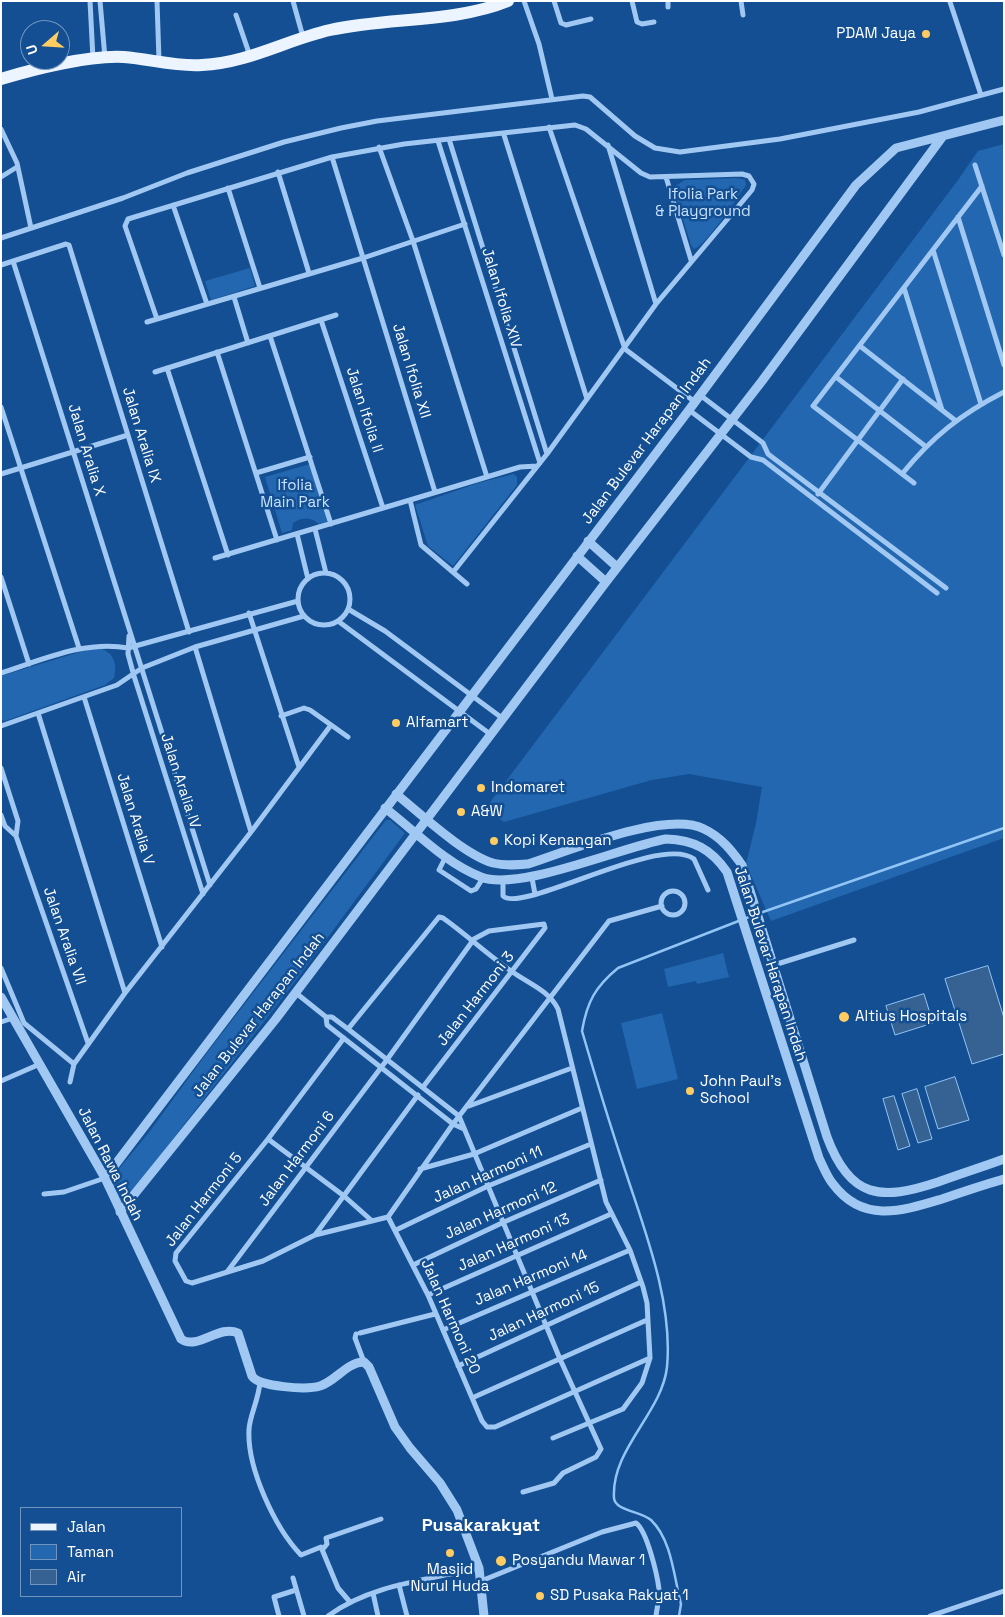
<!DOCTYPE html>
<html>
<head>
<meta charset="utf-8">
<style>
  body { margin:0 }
  #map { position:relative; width:1005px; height:1617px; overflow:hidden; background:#134f92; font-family:"Space Grotesk",sans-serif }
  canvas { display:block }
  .frame { position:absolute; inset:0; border:2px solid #fff; pointer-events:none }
  .legend { position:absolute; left:20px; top:1507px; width:162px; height:90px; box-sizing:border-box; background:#134f92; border:1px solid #7195be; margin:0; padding:6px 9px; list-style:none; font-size:15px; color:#fff }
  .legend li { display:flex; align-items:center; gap:10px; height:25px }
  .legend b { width:25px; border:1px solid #7195be }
  .north { position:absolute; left:20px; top:20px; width:50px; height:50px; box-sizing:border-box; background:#134f92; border:1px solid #7195be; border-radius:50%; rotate:251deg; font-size:14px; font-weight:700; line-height:20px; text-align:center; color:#fff }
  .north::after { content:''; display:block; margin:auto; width:18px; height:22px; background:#ffcc61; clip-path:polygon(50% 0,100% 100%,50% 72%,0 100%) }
</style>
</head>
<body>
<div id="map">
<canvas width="1005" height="1617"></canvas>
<div class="frame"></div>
<ul class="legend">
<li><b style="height:6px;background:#ebf4ff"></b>Jalan</li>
<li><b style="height:14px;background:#2267af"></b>Taman</li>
<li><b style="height:14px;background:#366293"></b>Air</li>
</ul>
<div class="north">U</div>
</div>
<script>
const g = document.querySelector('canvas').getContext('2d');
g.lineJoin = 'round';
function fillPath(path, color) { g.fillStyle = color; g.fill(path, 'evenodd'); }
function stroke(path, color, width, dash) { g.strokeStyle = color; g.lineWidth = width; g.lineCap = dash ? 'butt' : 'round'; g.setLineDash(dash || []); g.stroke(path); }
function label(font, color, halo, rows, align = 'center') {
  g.font = font + ' "Space Grotesk",sans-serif'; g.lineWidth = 5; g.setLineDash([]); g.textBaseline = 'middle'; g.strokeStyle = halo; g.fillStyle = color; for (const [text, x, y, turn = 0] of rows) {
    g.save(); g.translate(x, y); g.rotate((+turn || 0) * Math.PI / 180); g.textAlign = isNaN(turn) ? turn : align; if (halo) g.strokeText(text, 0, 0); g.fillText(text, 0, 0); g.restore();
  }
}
fillPath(new Path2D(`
  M1004 144V838L771 921 746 864 756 823 762 787 689 774 652 780 504 822 485 809 958 180 978 151Z
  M736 178 745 180 746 185C738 197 705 247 694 249L691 245 674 191 675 186 685 180Z
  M250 268 255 286 211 300 205 281Z
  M310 464 329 521 319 524C310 517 303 517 293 523L292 530 282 533 265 477Z
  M514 474 517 477V485L453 566 428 546 415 505 478 483Z
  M96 647C113 651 118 662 114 678L105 685 5 721 1 720V676Z
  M386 820H390L405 833 297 979 124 1202 119 1201 109 1181 150 1131 203 1058Z
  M723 953 729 977 697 984 696 981 668 987 664 969Z
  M662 1013 678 1079 637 1089 621 1023Z`), '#2267af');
const water = new Path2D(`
  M988 966 1004 1018V1054L972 1064 945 979Z
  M924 994 933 1023 895 1035 886 1006Z
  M955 1077 969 1120 938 1129 925 1087Z
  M917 1089 932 1139 918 1143 902 1094Z
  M894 1096 910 1146 898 1150 883 1099Z`);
fillPath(water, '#366293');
stroke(water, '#92c4f5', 1);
stroke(new Path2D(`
  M760 913 1004 828
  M679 1616 681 1604C674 1578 672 1540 651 1520 641 1511 615 1511 614 1498 611 1449 662 1413 667 1367 673 1304 646 1234 627 1176 611 1128 596 1079 582 1031 587 1002 595 987 618 968L754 915`), '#92c4f5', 2.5);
stroke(new Path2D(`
  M90 1 93 59
  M100 1 105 58
  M157 1 159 60
  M293 1 303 37
  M524 1 539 44 552 99
  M554 1 561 23 566 25 591 19
  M632 1 637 22 642 24 654 22
  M668 1V7
  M741 1 743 15
  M950 2 981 95
  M236 15 250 56
  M549 127 625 349 695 402
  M1 129 17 163 31 228
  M504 135 587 399
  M449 139 547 454
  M438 141 540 463
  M608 145 656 304
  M379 147 413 241 487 477
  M332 157 435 492
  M975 165 1004 255
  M278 172 309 273
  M1 177 17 167
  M666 177 691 260
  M228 188 260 288
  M173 205 207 304
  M958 217 1004 365
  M1 238 123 198 187 173 284 142 341 128 377 121 583 96 590 97 635 136 655 148 680 152 780 139 919 112 1004 89
  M933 250 981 404
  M13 261 210 885
  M1 265 66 244 69 245 189 632
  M904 288 942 410
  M234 297 248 343
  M157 319 125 226 128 219 332 157 404 144 575 125 586 129 641 173 650 177 742 174 749 176 754 184 752 190 656 304 547 454 454 571
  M321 320 383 508
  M147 322 363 258 465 224
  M270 336 331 524
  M860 346 956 421
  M217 352 277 540
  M167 368 228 555
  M155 372 336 315
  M836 377 925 446
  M700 395 763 443 768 454 946 588
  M1 407 79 648
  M689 410 751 457 763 460 937 593
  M256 473 310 457
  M1 474 128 435
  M902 474C932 437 961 414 1004 392
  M914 483 813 406 982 186
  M818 494 903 379
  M315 529 326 573
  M297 534 308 579
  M215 558 410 500
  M298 599a26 26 0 1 1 52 0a26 26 0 1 1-52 0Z
  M1 577 29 664
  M467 584 421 545 410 500 520 467 537 466
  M348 609 385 631 502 718
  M249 613 299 767
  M338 621 490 734
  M129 636 128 654 134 676 203 894
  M195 647 251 832
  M1 673C42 660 85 640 128 648L298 601
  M84 697 162 947
  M38 713 125 993
  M281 716 304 708 310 710 348 737
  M1 726 117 685 142 668 195 647 304 616
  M1 768 18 821 16 836 88 1043
  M1 815 5 826 16 836
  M446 856 439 870 471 891 476 889 483 878
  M532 878 535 894
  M503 881V896C523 914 660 833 694 859L708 890
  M661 903a12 12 0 1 1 24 0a12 12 0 1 1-24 0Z
  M774 965 854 940
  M1 968 24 1023 74 1064
  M296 993 326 1017H332L348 1029 459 1116
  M326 1017 327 1025 453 1124 464 1129
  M1 1022 13 1018
  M348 1029 439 917 443 918C467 935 489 956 514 973 530 984 549 991 558 1009L606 1202 630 1250 643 1287 647 1303 650 1358 642 1383 623 1409 553 1438
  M344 1038 268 1139 176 1253 175 1261 186 1281 192 1283 263 1261 315 1235 388 1217
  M1 1081 40 1064
  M70 1082 74 1064 125 993 251 832 331 725
  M469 1106 572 1068
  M459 1116 560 1359 601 1449 596 1457 563 1473 554 1483 523 1492
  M268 1139 344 1196 371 1220
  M420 1169 474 1154 582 1108
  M44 1194 64 1192 105 1178
  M388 1217 453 1124 609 921 662 906
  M388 1217 428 1295 482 1421 487 1427H495L650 1358
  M396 1230 488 1186 591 1144
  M315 1235 418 1095
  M413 1265 504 1222 601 1180
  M227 1272 386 1061 474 939 489 931 544 924 545 928 423 1087
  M428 1295 611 1214
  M443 1330 630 1250
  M360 1333 435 1314
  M356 1334 355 1338 364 1362
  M458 1366 641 1282
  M260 1382C259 1399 249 1417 249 1430 247 1468 275 1528 301 1555L321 1547 338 1588 350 1602
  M472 1398 647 1320
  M323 1549 327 1544 326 1538 381 1519
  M293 1578 304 1616
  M481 1581 602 1532 636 1523C647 1531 657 1574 659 1589 660 1597 657 1607 656 1616
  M399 1585 407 1616
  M373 1593 378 1616
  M279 1616 274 1597 296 1590
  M328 1616C371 1584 429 1580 479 1568
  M930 1616 1004 1591`), '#a1c8f2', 5);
stroke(new Path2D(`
  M588 541 617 567
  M577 556 606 582
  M396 794C421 814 463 854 493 863 505 866 516 865 528 864 568 851 666 810 704 829 721 837 732 851 742 865L827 1137C850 1199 881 1201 938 1182 960 1174 982 1167 1004 1159
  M385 808C415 831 445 863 481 877 518 892 622 847 666 839 694 840 711 849 727 872L819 1158C823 1166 827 1177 833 1184 863 1224 902 1211 942 1199 962 1192 983 1185 1004 1179
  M1 997 105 1178 181 1339C197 1351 219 1324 238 1333L252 1376C259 1387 307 1390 320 1386 336 1381 347 1362 364 1362L369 1367 395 1427 410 1448 440 1483 457 1510 479 1568 484 1616
  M105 1178 689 410 856 185 896 148 1004 120
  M120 1212 275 1020 606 582 762 381 943 136`), '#a1c8f2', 9);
stroke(new Path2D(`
  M1 79C34 69 89 55 124 57 150 59 176 67 202 65 248 63 286 40 330 30 388 17 454 23 508 1`), '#ebf4ff', 12);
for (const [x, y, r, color] of [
  [926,34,5,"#ffcc61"],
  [396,723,5,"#ffcc61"],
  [481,788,5,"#ffcc61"],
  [461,812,5,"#ffcc61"],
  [494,841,5,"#ffcc61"],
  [844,1017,6,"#ffcc61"],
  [690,1091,5,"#ffcc61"],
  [450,1553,5,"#ffcc61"],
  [501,1561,6,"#ffcc61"],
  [540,1596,5,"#ffcc61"]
]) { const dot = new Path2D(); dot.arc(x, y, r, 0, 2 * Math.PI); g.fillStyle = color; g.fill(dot); stroke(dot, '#134f92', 2); }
label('15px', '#fff', '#134f92', [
  ["PDAM Jaya",916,34,"right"],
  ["Alfamart",406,723],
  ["Indomaret",491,788],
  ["A&W",471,812],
  ["Kopi Kenangan",504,841],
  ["Altius Hospitals",855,1017],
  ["John Paul's",700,1082],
  ["School",700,1099],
  ["Posyandu Mawar 1",512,1561],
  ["Masjid",450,1570,"center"],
  ["Nurul Huda",450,1587,"center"],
  ["SD Pusaka Rakyat 1",550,1596]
], 'left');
label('15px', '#c8e2fd', '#134f92', [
  ["Ifolia Park",703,195],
  ["& Playground",703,212],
  ["Ifolia",295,486],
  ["Main Park",295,503]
]);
label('15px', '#fff', '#134f92', [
  ["Jalan Ifolia XIV",501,298,73],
  ["Jalan Ifolia XII",411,371,73],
  ["Jalan Ifolia II",364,410,72],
  ["Jalan Aralia IX",141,435,73],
  ["Jalan Bulevar Harapan Indah",647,441,-53],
  ["Jalan Aralia X",86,450,73],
  ["Jalan Aralia IV",180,781,72],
  ["Jalan Aralia V",135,819,73],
  ["Jalan Aralia VII",64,936,71],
  ["Jalan Bulevar Harapan Indah",770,964,72],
  ["Jalan Harmoni 3",476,999,-52],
  ["Jalan Bulevar Harapan Indah",259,1015,-52],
  ["Jalan Harmoni 6",297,1159,-53],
  ["Jalan Rawa Indah",110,1164,63],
  ["Jalan Harmoni 11",488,1175,-24],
  ["Jalan Harmoni 5",204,1200,-52],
  ["Jalan Harmoni 12",501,1211,-24],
  ["Jalan Harmoni 13",514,1243,-24],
  ["Jalan Harmoni 14",531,1278,-23],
  ["Jalan Harmoni 15",544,1312,-25],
  ["Jalan Harmoni 20",450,1317,66]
]);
label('bold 18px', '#fff', '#134f92', [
  ["Pusakarakyat",481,1526]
]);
</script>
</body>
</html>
